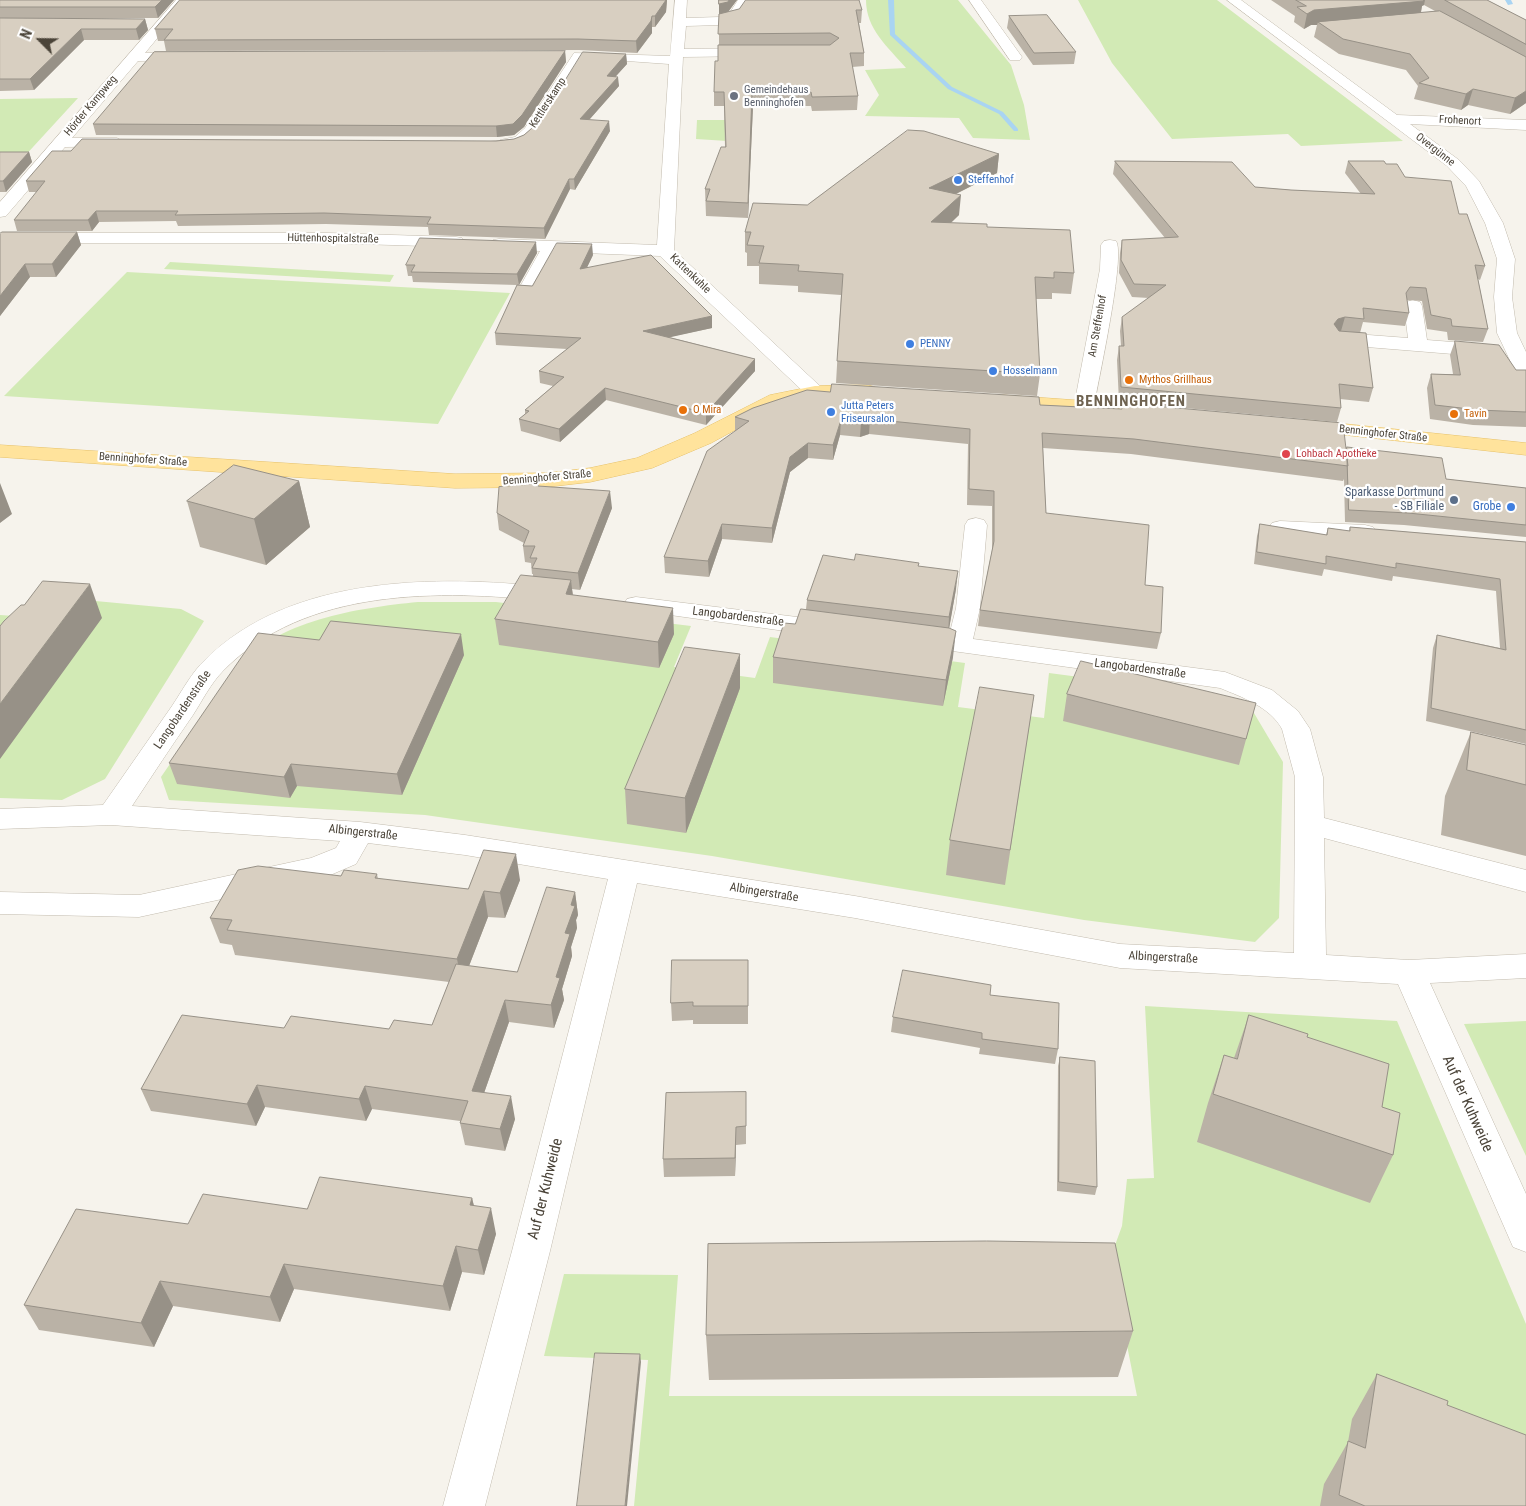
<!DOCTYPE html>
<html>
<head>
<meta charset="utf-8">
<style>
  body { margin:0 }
  #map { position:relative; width:1526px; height:1506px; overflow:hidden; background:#f6f3ec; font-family:"Roboto Condensed",sans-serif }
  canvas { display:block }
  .north { position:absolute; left:15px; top:15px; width:50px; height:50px; -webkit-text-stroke:4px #fff; paint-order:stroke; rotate:293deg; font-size:14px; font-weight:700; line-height:20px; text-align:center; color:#4b4439 }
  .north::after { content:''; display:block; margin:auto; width:18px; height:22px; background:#4b4439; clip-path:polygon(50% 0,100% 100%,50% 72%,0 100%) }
</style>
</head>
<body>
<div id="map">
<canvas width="1526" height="1506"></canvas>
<div class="north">N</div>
</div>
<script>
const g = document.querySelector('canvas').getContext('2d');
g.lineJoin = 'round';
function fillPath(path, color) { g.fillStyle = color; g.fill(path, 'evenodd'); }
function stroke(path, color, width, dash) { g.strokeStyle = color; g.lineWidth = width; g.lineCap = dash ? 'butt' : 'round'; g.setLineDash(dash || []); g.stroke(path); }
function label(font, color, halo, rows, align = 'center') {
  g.font = font + ' "Roboto Condensed",sans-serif'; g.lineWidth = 4.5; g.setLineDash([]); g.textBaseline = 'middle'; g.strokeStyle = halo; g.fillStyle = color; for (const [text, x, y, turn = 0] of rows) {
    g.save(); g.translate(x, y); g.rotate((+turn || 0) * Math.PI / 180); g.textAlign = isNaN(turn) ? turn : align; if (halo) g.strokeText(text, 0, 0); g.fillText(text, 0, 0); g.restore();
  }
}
fillPath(new Path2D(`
  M866 0H958L1011 65 1024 105 1030 140 973 138 959 118 865 116 879 95 865 70 906 68C888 47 866 29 866 0Z
  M1078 0H1217L1403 141 1301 146 1288 134 1172 139 1112 63Z
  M78 98 22 159H0V99Z
  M697 120H733L743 142 696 139Z
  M170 262 394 275 390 282 164 269Z
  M127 272 510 293 438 424 4 396Z
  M42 596 181 609 204 621 105 779 62 800 0 798V615L29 617Z
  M418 602H496L691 626 674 667 755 678 770 637 965 663 958 707 1044 718 1049 673 1178 690 1251 708 1283 762 1279 918 1255 942 1084 920 712 856 425 815 169 800 161 777C186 741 208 703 235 670 276 620 358 608 418 602Z
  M1145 1006 1397 1021 1526 1324V1506H634L648 1360 544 1356 564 1274 678 1275 669 1396H1137L1110 1259 1122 1226 1127 1179 1154 1178Z
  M1526 1021V1156L1464 1024Z`), '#d2eab5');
fillPath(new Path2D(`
  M888 0H894L895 34 952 87 1003 112 1018 129V131H1014L999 114 948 89 890 35Z
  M1505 0H1511L1513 4 1508 5Z`), '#a9d4f2');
const minor = new Path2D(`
  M176 0H189L145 53H187L194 57 192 60 138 61 72 138H117L125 143 122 146 65 147 6 216 0 217V202Z
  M675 0H687L686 18 720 17 729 14 738 0H750L739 20 721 25 686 26 684 49 755 48 762 52 755 56 683 57 674 250 822 388 825 392 822 396 815 398 808 396 660 256 558 252 535 292 532 296H520L517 292 540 251 499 249 493 248 490 244 493 240 499 239 657 245 669 64 585 58 536 134C528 142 507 156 497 143L500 140 515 137 525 128 574 53 670 56Z
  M969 0H981L1022 57 1020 60H1010Z
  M1227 0H1241L1397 115 1526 120V130L1410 124 1459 160 1479 181 1503 223 1515 259 1512 297 1517 333 1526 352V379L1519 377 1516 373 1497 333 1494 297 1497 259 1485 223 1466 186 1447 166Z
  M0 233H328L456 237 462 238 465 242 462 246 456 247 328 243H0Z
  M1110 240 1116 241C1126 255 1098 382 1094 406L1091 410 1084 412 1077 410 1074 406 1100 269 1101 245 1104 241Z
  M1413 300 1420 302 1422 306 1427 340 1490 345 1497 347 1500 351 1497 355 1490 357 1342 345 1335 343 1332 339 1335 335 1342 333 1408 338 1404 306 1406 302Z
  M976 518 984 520 987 525 980 608 973 639 1225 672 1272 690 1298 711 1310 729 1323 777 1324 818 1526 870V892L1324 838 1326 955 1409 960 1526 954V978L1430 983 1526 1194V1252L1513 1247 1398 984 1120 968 855 918 637 883 550 1251 485 1506H443L512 1251 608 879 465 855 368 843 356 864 328 876 139 917 0 914V892L139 895 311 858 336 848 340 841 111 825 0 829V809L103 805C126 772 149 739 172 706 182 691 192 672 205 660 290 575 437 575 548 587L557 589 560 594 557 599 548 601C440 590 305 587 223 671 211 683 202 701 193 715 172 745 152 776 132 806L360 822 465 835 855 896 1120 944 1294 953 1295 777 1282 729C1270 707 1242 697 1220 688L909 645 905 640 909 635 918 632 949 636 956 608 965 525 968 520Z
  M1280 521 1365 525 1373 527 1377 532 1373 537 1365 539 1272 533 1268 528 1272 523Z
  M636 597 821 620 830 623 834 628 830 633 821 636 627 609 624 604 627 599Z`);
const major = new Path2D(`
  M868 385 875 387 878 391 875 395 815 398 783 404 711 443 652 468 590 482 547 487 455 488 0 457V445L455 474 547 473 590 468 637 458 695 433 770 395 815 386Z
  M1003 395 1157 406 1164 408 1167 412 1164 416 1157 418 996 405 993 401 996 397Z
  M1307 420 1526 443V455L1300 430 1296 426 1300 422Z`);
stroke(minor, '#c2bbae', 1);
stroke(major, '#e6c16a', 1);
fillPath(minor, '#fff');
fillPath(major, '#ffe39c');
fillPath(new Path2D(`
  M0 0H174L158 18H0Z
  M180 0H667L666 12 655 27H652V33L637 53 579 50 166 51 164 41H158L155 29Z
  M719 0H737L728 12 862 10 861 23H859L864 53V66L852 67 858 96 857 110 812 111 811 106H753L748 218 706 216 705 189 725 147 724 106H714V92L718 61 719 45Z
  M1271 0H1487L1526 20V103L1510 114 1468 105 1461 110 1414 99 1418 86 1406 70 1339 54 1314 37 1317 25H1311L1304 29 1294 22 1295 16ZM1424 5 1435 11 1421 13 1422 6Z
  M1009 16 1076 52 1074 64 1033 65 1007 28Z
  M0 18 145 19 148 30 139 40H84L34 90 0 91Z
  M565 51 566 62 524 127 514 135 497 137 96 135 93 124Z
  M626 54 627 64 616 76 619 86 589 120 610 131 575 190 570 189 545 239 429 235 428 227 326 224 178 226 176 221 99 222 92 231H17L14 220 37 192H29L26 181 514 139 524 135Z
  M0 152H29L32 162 6 192H0Z
  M999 154 997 173 956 194 959 215 951 223 987 227 1074 273 1071 294 1052 293V299H1036L1040 374 1037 396 836 383 841 295 798 292V286L759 284V266H747V253L745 252V232L807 205Z
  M1115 161 1255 187 1291 190 1361 194 1345 173 1348 161 1386 164 1459 214 1485 266 1480 280 1478 279 1488 329 1483 342 1448 340 1447 332 1427 329 1422 301 1407 300 1409 313 1405 326 1363 322 1360 333 1373 388 1369 402 1340 399 1341 408 1337 422 1119 402 1117 360 1119 346H1121L1120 331 1122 317 1149 298 1132 297 1119 273 1120 253 1122 240 1165 238 1113 174Z
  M77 232 81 245 56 277H30L0 316V234Z
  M537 253 519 285 532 286 593 255 587 267 712 316V328L669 337 755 359V371L706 425 606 400 560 442 521 431 519 419 525 414V410L553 386 540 383 539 371 567 349 496 345 495 333 517 285 413 282 412 276H408L406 265Z
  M1455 341 1516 370H1526V427L1473 425 1430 419 1427 388 1431 374H1453L1450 355Z
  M830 392 1040 405 1121 409 1122 403 1346 450 1347 447 1446 479 1526 488V537L1404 525 1345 522 1344 479 1343 481 1131 454 1043 448 1046 513 1145 585 1161 633 1157 649 978 626 980 610 992 550V506L967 505 968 444 869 434 860 437 840 435 833 460 808 458 790 472 772 543 722 539 709 577 665 573 664 557 735 431V417Z
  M299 481 310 527 266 565 200 547 187 501Z
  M538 486 612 508 580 590 572 589 573 595 674 634 659 668 499 645 495 619 533 576V574H532L531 563 525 562 523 546 524 543 499 530 497 513Z
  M1260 524 1326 535 1328 528 1349 531 1350 527 1526 542V744L1426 721 1433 648 1437 635 1500 648 1496 591 1393 576 1392 581 1324 569 1322 576 1254 564 1257 536Z
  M854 560 919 563 918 566 956 589 949 628 953 657 943 706 773 683V657L806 609 807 600Z
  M319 640 464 655 402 795 297 786 290 798 177 784 169 763Z
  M740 688 686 833 627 824 625 789Z
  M1067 694 1256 703 1239 765 1063 721Z
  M1034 695 1005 885 946 875 950 840Z
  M1471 732 1526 745V856L1441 835 1445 796Z
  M377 874 378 879 468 889 520 880 505 918 488 917 469 966 517 972 575 892 578 915 576 920 577 928 571 947 572 956 562 989 564 1000 554 1028 509 1022 484 1093 515 1119 505 1151 465 1145 460 1123V1121L372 1109 366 1121 265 1107 256 1126 151 1111 141 1089 284 1028 389 1029 432 1025 449 982 235 955 232 945 220 943 210 918 341 876Z
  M748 960V1024H693V1020L672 1021 671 1003Z
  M990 995 1058 1049 1055 1064 979 1054 980 1048 891 1032 893 1017Z
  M1249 1015 1307 1037 1382 1107 1393 1155 1370 1203 1197 1142 1208 1103 1224 1055 1234 1058Z
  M1060 1057 1097 1187 1095 1195 1057 1191 1058 1066Z
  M746 1092V1144L736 1145 735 1176 664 1177 663 1159Z
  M472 1198 474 1206 496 1234 484 1275 462 1272 450 1311 294 1289 280 1322 173 1306 154 1347 39 1330 24 1305 188 1224 307 1209Z
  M1133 1331 1118 1377 709 1380 706 1335Z
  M1377 1374 1447 1405 1526 1506H1320L1324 1484 1348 1442 1352 1419Z`), '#bab2a6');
fillPath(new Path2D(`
  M162 0H174L158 18 155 7Z
  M666 0H667L666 12 655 27V16Z
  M729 0H737L728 12 719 15V4Z
  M1418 0H1425L1424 5 1422 6 1420 16 1318 22 1317 25H1311L1304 29 1307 14 1314 10Z
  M652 16V33L637 53 636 41Z
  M145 19 148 30 139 40 136 29Z
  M81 29 84 40 34 90 30 79Z
  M565 51 566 62 524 127 514 135 497 137 496 126Z
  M626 54 627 64 607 86V76Z
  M618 77 619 86 581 129 580 119Z
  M1473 89 1468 105 1461 110 1466 94Z
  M1526 91V103L1510 114 1515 98Z
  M752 92 753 106 748 218V203Z
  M609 121 610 131 575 190 574 179Z
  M29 152 32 162 6 192 3 181Z
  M999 154 997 173 928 208 929 188Z
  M569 179 570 189 545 239 544 228Z
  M961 195 959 215 930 242 931 222Z
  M96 211 99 222 92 231 88 220Z
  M77 232 81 245 56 277 52 264Z
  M536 242 537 253 519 285 517 274Z
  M592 244 593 255 581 280 580 269Z
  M25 264 30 277 0 316V296Z
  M712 316V328L644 343 643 331Z
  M1345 317 1341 331 1334 333V324L1338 319Z
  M755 359V371L706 425V413Z
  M605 388 606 400 560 442 559 429Z
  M870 419 869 434 860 437 861 422Z
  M841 420 840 435 833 460V445Z
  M808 443V458L790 472 772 543V528L790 457Z
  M299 481 310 527 266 565 254 519Z
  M0 483 12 514 0 523Z
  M610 491 612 508 580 590 578 573Z
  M722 524V539L709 577 708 561Z
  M958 571 956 589 948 635 949 617Z
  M571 580 574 606 566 594Z
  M90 584 102 618 0 759V704Z
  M673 608 674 634 659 668 658 642Z
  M956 631 953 657 943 706 946 680Z
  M461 634 464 655 402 795 397 774Z
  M740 654V688L686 833 685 798Z
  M291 764 297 786 290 798 284 777Z
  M516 854 520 880 505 918 500 893Z
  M484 891 488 917 462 984 457 959Z
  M575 892 578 915 576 920 577 928 571 947 572 956 562 989 564 1000 554 1028 551 1005 556 977 571 905Z
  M505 1000 509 1022 477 1113 472 1091Z
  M257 1085 265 1107 256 1126 247 1104Z
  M365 1086 372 1109 366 1121 359 1099Z
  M511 1096 515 1119 505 1151 500 1129Z
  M736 1127V1145L735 1176V1158Z
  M472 1198 478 1223 470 1205Z
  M491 1208 496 1234 484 1275 478 1250Z
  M456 1246 462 1272 450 1311 443 1286Z
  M284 1264 294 1289 280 1322 270 1297Z
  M160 1281 173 1306 154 1347 141 1323Z
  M640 1354 641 1362 627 1506H625Z`), '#979187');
const building = new Path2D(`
  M0 0H162L155 7H0Z
  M180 0H666L655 16H652L651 21 636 41 578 39 164 40 173 29H155Z
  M719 0H729L728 2 719 4Z
  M746 0H859L862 10H856L864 53H850L858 96 812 97 811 92H752L748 203 706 201 710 189H705L721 147H726L724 92H714L715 61H718V45H830L839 38 830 33 718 34 719 14 739 9Z
  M1296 0H1423L1424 1 1314 10 1307 14 1297 7 1306 6Z
  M1445 0H1487L1526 20V44Z
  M1440 11 1526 57V91L1515 98 1473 89 1466 94 1419 83 1429 78 1410 54 1343 39 1318 22Z
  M1047 15 1076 52 1034 53 1009 16Z
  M0 18 145 19 136 29H81L30 79H0Z
  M565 51 522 115 513 124 496 126 93 124 154 52Z
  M583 52 626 54 607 76 618 77 580 119 609 121 574 179H569L544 228 427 224 431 217 324 213 175 215 178 211H96L88 220H14L45 181H26L52 151H71L82 139 496 141 514 139 524 135 539 122Z
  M908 130 924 131 999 154 929 188 961 195 931 222 987 224V227L1070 230 1074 273 1054 272V278L1035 277 1040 374 837 361 843 274 798 271 799 265 759 263 764 246 747 245 751 232H745L753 203 807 205Z
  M0 152H29L3 181H0Z
  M1115 161 1232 162 1255 187 1291 190 1375 194 1348 161H1384L1386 164H1397L1405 177 1451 181 1459 214H1467L1485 266 1475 265 1488 329 1452 326 1451 319 1431 315 1426 288 1410 287 1406 293 1409 313 1363 308 1364 319 1345 317 1338 319 1334 324 1339 331 1366 333 1373 388 1339 384 1341 408 1121 387 1119 346H1124L1122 317 1166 285 1134 284 1121 260 1122 240 1178 237Z
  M2 232H77L52 264H25L0 296V234Z
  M420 238 536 242 517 274 411 272 415 265H406Z
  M557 243 592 244 580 269 651 255 712 316 643 331 755 359 706 413 605 388 559 429 519 419 529 411 525 410 564 377 539 371 581 338 495 333 517 285 532 286Z
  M1455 341 1499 345 1516 370H1526V412L1478 410 1435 405 1431 374 1460 375Z
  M832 384 1039 397 1040 405 1122 409V403L1343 423 1348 466 1134 439 1042 433 1046 513 1149 525 1145 585 1163 587 1161 633 980 610 994 541V491L969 489 970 429 870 419 861 422 841 420 833 445 808 443 790 457 772 528 722 524 708 561 664 557 707 451 749 421 735 417 753 408 807 390 830 392Z
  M1347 447 1442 458 1446 479 1526 488V525L1408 513 1349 510Z
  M234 465 299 481 254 519 187 501Z
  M538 484V486L610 491 578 573 532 568 537 558H530L535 546H523L529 531 497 513 499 487Z
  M1260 524 1327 535 1328 528 1350 531V527L1526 542V730L1431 708 1437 635 1506 650 1500 579 1396 563V568L1326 556V564L1257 552Z
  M856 554 919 563 918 566 958 571 949 617 807 600 823 555 854 560Z
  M521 575 571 580 566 594 673 608 658 642 495 619Z
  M43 581 90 584 0 704V626L4 621 21 605H24Z
  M801 609 949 628 956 631 946 680 773 657 784 623 795 624Z
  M331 621 461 634 397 774 291 764 284 777 169 763 258 633 319 640Z
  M685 647 740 654 685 798 625 789Z
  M1081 661 1256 703 1246 739 1067 694Z
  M980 687 1034 695 1010 850 950 840Z
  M1471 732 1526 745V785L1467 770Z
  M484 850 516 854 500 893 484 891 457 959 227 930 232 920 210 918 238 870 258 866 341 876 344 870 377 874 375 878 468 889Z
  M547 887 575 892 571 905 575 906 565 933 570 934 556 977 560 978 551 1005 505 1000 472 1091 511 1096 500 1129 460 1123 468 1101 365 1086 359 1099 257 1085 247 1104 141 1089 182 1015 284 1028 291 1016 389 1029 394 1020 432 1025 456 964 517 972Z
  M672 960H748V1006H693V1002L671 1003Z
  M903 970 991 985 990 995 1059 1003 1058 1049 982 1039V1033L893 1017Z
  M1249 1015 1308 1034 1307 1037 1389 1064 1382 1107 1400 1113 1393 1155 1213 1094 1224 1055 1237 1059Z
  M1060 1057 1095 1061 1097 1187 1059 1182Z
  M746 1092V1126L736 1127 735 1158 663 1159 666 1093Z
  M320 1177 472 1198 470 1205 491 1208 478 1250 456 1246 443 1286 284 1264 270 1297 160 1281 141 1323 24 1305 76 1209 188 1224 203 1194 307 1209Z
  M987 1241 1115 1243 1133 1331 706 1335 708 1244Z
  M595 1353 640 1354 625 1506H577Z
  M1377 1374 1448 1401 1447 1405 1526 1435V1506H1365L1339 1495 1348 1441 1365 1448Z`);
fillPath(building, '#d8cfc1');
stroke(building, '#979187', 1);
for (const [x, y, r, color] of [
  [734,96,5,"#6b7280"],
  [958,180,5,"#3f7fe0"],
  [910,344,5,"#3f7fe0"],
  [993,371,5,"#3f7fe0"],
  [1129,380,5,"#e8710a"],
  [683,410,5,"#e8710a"],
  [831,412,5,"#3f7fe0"],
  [1454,414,5,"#e8710a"],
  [1286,454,5,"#e0444e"],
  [1454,500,5,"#5c6f8a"],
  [1511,507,5,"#3f7fe0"]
]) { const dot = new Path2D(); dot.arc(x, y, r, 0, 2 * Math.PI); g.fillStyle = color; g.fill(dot); stroke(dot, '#fff', 2); }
label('11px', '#5b616d', '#fff', [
  ["Gemeindehaus",744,90],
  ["Benninghofen",744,103]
], 'left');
label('11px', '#4b4439', '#fff', [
  ["Kettlerskamp",548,103,-57],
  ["Hörder Kampweg",91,106,-50],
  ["Frohenort",1460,121,3],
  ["Overgünne",1435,150,38],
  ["Hüttenhospitalstraße",333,239,1],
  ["Kattenkuhle",690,274,44],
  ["Am Steffenhof",1098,326,-80],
  ["Benninghofer Straße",1383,434,6],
  ["Benninghofer Straße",143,460,4],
  ["Benninghofer Straße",547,478,-5]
]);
label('11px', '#366cbe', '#fff', [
  ["Steffenhof",968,180],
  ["PENNY",920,344],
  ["Hosselmann",1003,371],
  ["Jutta Peters",841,406],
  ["Friseursalon",841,419]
], 'left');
label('11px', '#c56008', '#fff', [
  ["Mythos Grillhaus",1139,380],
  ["O Mira",693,410],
  ["Tavin",1464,414]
], 'left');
label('11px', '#be3a42', '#fff', [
  ["Lohbach Apotheke",1296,454]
], 'left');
label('12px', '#4e5e75', '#fff', [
  ["Sparkasse Dortmund",1444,493],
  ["- SB Filiale",1444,507]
], 'right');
label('12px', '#366cbe', '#fff', [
  ["Grobe",1501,507]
], 'right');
label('12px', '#4b4439', '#fff', [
  ["Langobardenstraße",738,617,7],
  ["Langobardenstraße",1140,669,7],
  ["Langobardenstraße",183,710,-56],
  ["Albingerstraße",363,833,6],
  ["Albingerstraße",764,893,9],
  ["Albingerstraße",1163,958,3]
]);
g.letterSpacing = '1px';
label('bold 15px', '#6e6250', '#fff', [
  ["BENNINGHOFEN",1131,402]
]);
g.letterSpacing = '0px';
label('15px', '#4b4439', '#fff', [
  ["Auf der Kuhweide",1467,1104,66],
  ["Auf der Kuhweide",546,1189,-76]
]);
</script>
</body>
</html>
